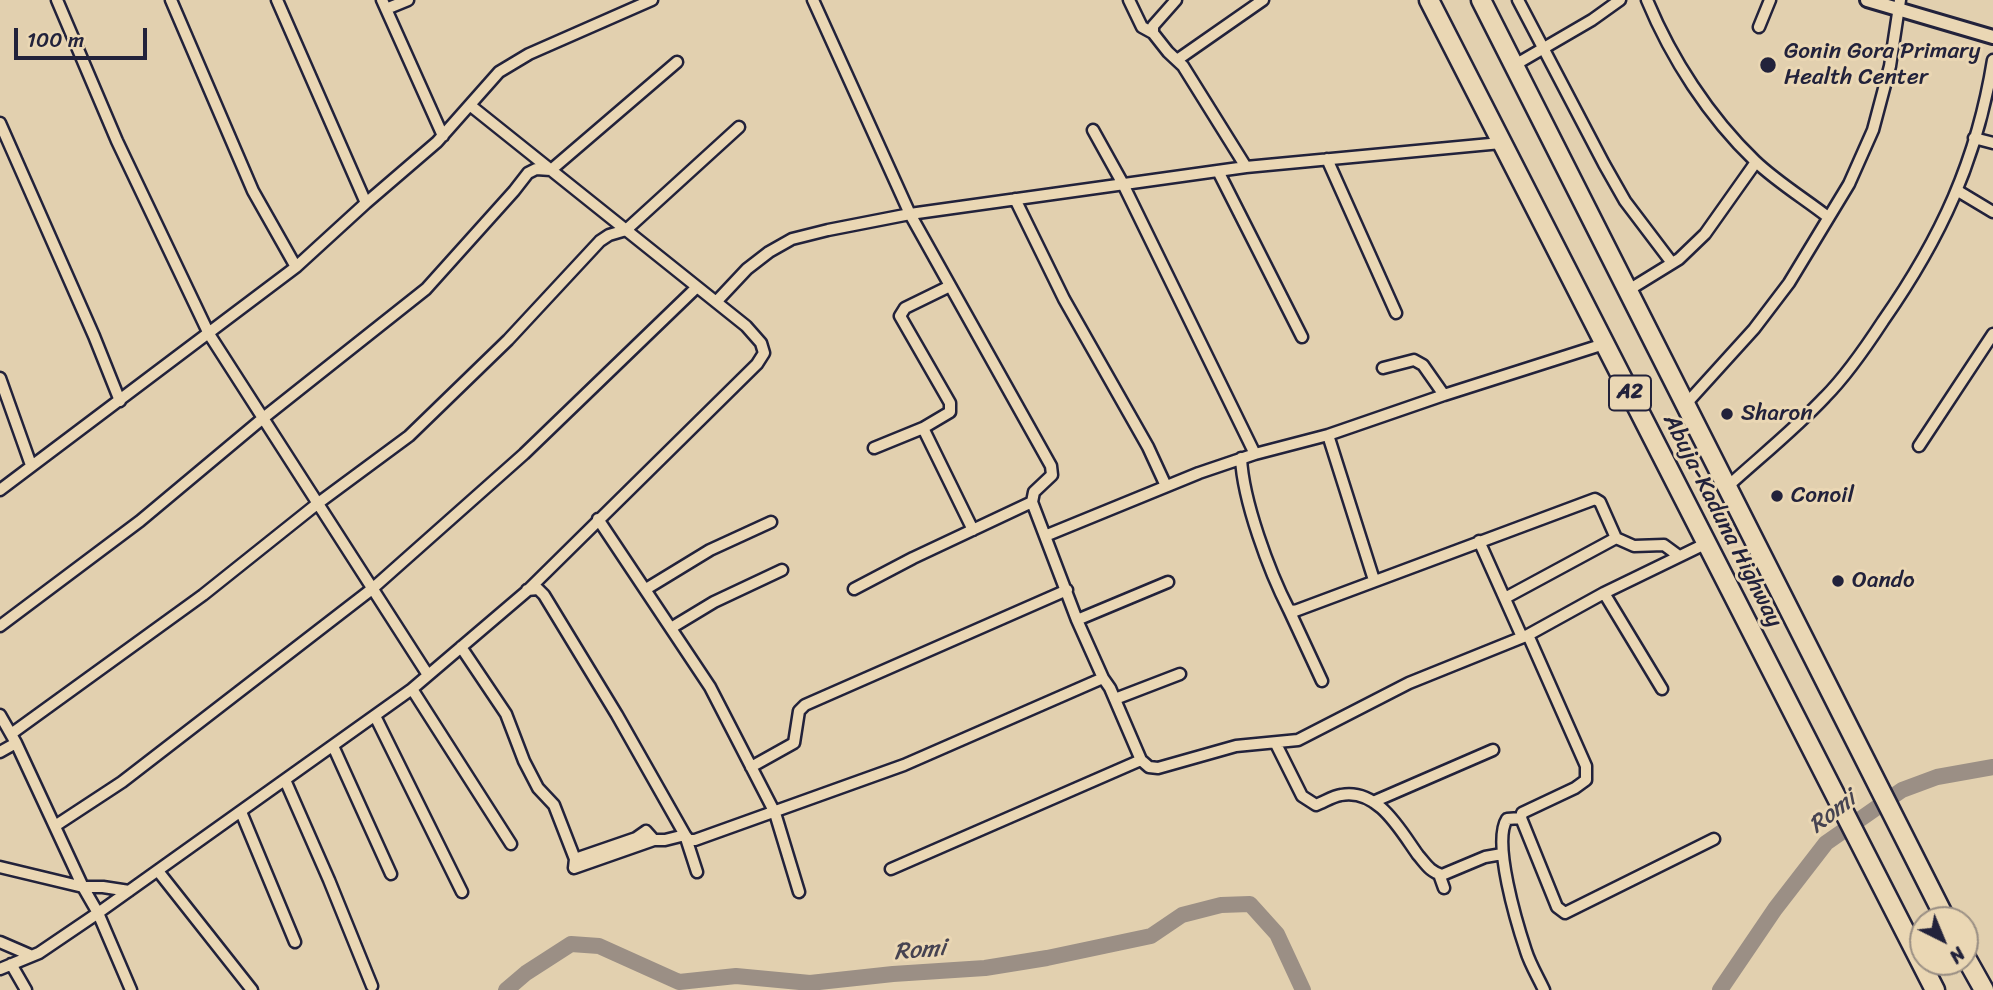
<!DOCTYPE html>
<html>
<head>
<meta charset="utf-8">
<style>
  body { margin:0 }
  #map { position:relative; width:1993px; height:990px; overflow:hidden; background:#e2d0af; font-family:Sriracha,sans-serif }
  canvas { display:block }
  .north { position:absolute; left:1909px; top:906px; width:70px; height:70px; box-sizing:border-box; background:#ead7b4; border:2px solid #9a8f84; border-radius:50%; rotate:137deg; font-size:19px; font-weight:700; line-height:28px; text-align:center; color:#22223b }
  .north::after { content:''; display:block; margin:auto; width:24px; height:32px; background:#22223b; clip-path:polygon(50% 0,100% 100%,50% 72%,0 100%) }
  .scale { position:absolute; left:14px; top:28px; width:133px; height:32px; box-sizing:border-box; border:4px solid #22223b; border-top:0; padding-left:9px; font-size:21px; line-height:24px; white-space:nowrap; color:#22223b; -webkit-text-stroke:5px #ead7b4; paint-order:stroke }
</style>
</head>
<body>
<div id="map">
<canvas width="1993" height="990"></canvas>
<div class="north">N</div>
<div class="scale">100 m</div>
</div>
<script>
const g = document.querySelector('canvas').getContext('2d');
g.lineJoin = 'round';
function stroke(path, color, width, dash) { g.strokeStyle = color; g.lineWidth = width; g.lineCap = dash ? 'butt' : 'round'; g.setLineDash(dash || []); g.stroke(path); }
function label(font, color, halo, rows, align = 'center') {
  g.font = font + ' Sriracha,sans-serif'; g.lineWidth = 6; g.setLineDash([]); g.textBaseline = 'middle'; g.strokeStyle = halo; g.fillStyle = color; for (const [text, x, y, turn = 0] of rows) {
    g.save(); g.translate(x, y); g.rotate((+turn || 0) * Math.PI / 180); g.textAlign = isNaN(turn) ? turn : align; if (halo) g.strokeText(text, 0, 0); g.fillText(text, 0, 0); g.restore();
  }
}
stroke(new Path2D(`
  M506 990 526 973 571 944 599 946 679 982 736 976 810 983 893 974 985 968 1047 958 1151 936 1182 915 1221 905 1250 904 1277 934 1303 990
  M1720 990 1775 909 1826 843 1902 790 1937 777 1993 767`), '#9b8f85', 16);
const street = new Path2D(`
  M57 0 117 141 209 334 428 675
  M171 0 253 191 296 267
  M277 0 366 203
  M382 0 443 136
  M813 0 910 214 1051 466 1052 475 1034 492 1032 502 1077 620 1103 678 1110 688 1141 760 1149 767 1158 768 1236 746 1298 740 1409 683 1528 635 1604 593 1707 543
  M1129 0 1142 27 1153 33 1168 52 1183 66 1246 167
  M1518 0 1604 164 1625 201 1672 263
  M1647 0C1671 58 1709 117 1755 161 1777 182 1805 199 1828 217
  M386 9 408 0
  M1759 27 1770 0
  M1153 33V26L1176 0
  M1177 60 1263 0
  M1513 66 1592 20 1620 0
  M0 123 94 336 120 401
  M1093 130 1123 184 1255 454
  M1974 138 1993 143
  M1327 159 1396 313
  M1218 171 1302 337
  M1958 191 1993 212
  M1015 199 1064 299 1148 447 1166 486
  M1627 291 1679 259 1705 234 1756 162
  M716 302 747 269 769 252 792 239 828 230 910 214 1246 167 1501 143
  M1383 368 1414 360 1423 365 1444 395
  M0 378 31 465
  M1686 404 1754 329 1789 283 1849 184 1873 130 1890 66 1900 0
  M923 428 973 530
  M1328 435 1374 580
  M1919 446 1993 334
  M874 448 923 428 950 412V403L900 316 905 308 950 286
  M1241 458C1243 501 1269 571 1289 610L1295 611 1595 499 1600 502 1616 538 1634 546 1664 545 1679 556
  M1727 487C1760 457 1795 429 1825 397 1847 375 1866 347 1883 321 1941 238 1977 160 1993 60
  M0 490 296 267 366 203 437 142 499 72 529 54 652 0
  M598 519 710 687 775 813 799 892
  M1045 536 1199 473 1255 454 1328 435 1444 395 1604 344
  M1479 541 1522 637
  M646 589 710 550 771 522
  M854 589 913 558 1032 502
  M527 590 538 589 544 595 617 715 685 835 697 872
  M1604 593 1662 689
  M1505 598 1616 538
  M1289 610 1322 681
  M1077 620 1168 582
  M0 626 140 521 262 419 426 289 514 191 528 173 536 169 551 170 677 62
  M671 628 714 602 782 570
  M1528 635 1586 766V780L1575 788 1522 813 1521 818 1507 819C1492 842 1517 924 1526 951 1530 964 1538 977 1544 990
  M461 647 506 714 524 761 538 788 554 805 575 859 574 868 654 840
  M412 689 511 844
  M1115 699 1180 674
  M0 715 16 743 83 887 98 913 131 990
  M375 716 462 892
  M11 734 203 595 317 504 409 436 508 340 600 241 609 235 626 230 739 127
  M1276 744 1302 796 1316 805C1324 802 1333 796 1341 795 1378 788 1400 830 1418 855 1426 864 1430 872 1442 875L1485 857 1502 854
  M333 746 391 874
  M0 752 16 743
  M751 767 794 743 799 711 805 705 1067 590
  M285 780 329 880 372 986
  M1373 802 1493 750
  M241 812 295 942
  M1521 818 1557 907 1565 913 1714 839
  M55 826 122 782 372 589 524 454 697 287
  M575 859 636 838 646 831 654 840H665L685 835 689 840H695L904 765 1103 678
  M0 867 83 887H103L129 891
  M891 869 1141 760
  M158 871 252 990
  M1439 874 1444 888
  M0 942 30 955
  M11 964 26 990
  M0 969 39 953 98 913 412 689 527 591 757 364 764 353 761 343 746 326 471 106`);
const secondary = new Path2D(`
  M1867 0 1993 37`);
const highway = new Path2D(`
  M1429 0 1935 990
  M1481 0 1946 920
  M1965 956 1984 990`);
stroke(street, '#22223b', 15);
stroke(secondary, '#22223b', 18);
stroke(highway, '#22223b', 23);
stroke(street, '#ead7b4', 10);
stroke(secondary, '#ead7b4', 12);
stroke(highway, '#ead7b4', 18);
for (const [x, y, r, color] of [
  [1768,65,9,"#22223b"],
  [1727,414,7,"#22223b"],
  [1777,496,7,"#22223b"],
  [1838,581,7,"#22223b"]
]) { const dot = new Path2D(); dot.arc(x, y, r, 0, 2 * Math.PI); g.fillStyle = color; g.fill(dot); stroke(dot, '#ead7b4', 2.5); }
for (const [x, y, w] of [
  [1630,393,42]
]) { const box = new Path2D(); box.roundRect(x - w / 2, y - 17.5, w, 35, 5); g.fillStyle = '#ead7b4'; g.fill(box); stroke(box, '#22223b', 2); }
label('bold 21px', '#22223b', null, [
  ["A2",1630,393]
]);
label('23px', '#22223b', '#ead7b4', [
  ["Gonin Gora Primary",1784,52],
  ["Health Center",1784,78],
  ["Sharon",1741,414],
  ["Conoil",1791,496],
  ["Oando",1852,581]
], 'left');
label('23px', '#22223b', '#ead7b4', [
  ["Abuja-Kaduna Highway",1722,521,63]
]);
label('italic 24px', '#464351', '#ead7b4', [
  ["Romi",1833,813,-38],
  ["Romi",920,951,-5]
]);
</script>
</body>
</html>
